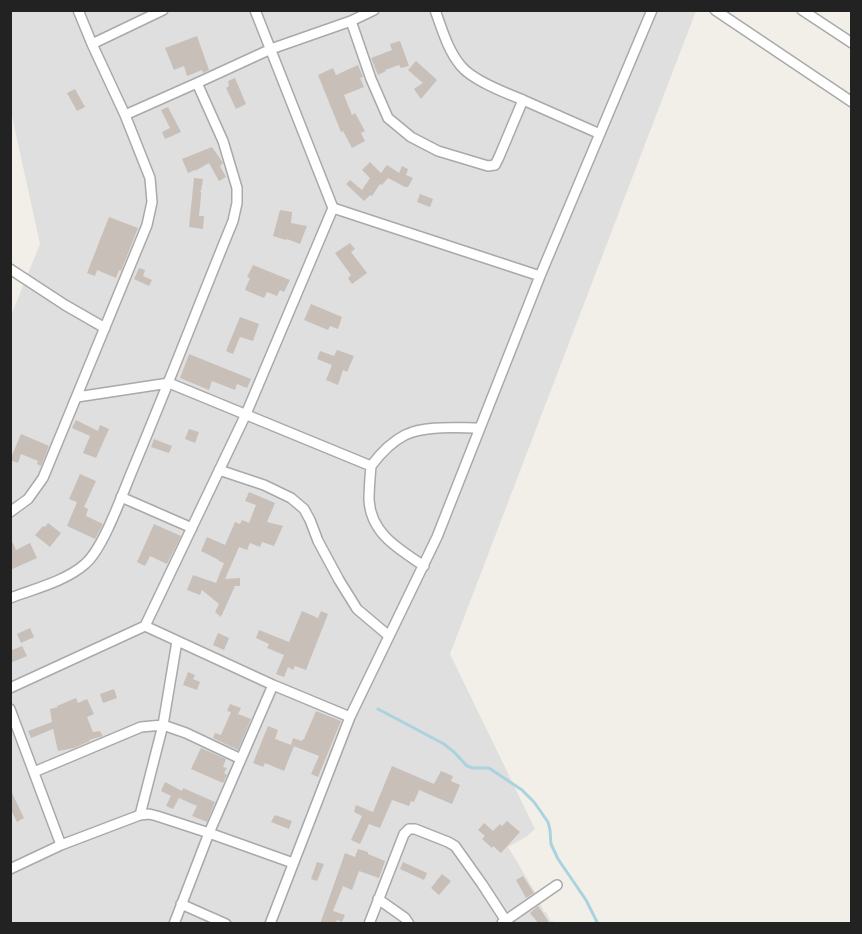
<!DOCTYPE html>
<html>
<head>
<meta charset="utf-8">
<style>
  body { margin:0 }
  #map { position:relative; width:862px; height:934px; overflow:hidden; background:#f2efe9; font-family:Inter,sans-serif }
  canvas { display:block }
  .frame { position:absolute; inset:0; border:12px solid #222; pointer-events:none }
</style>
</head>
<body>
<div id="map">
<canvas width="862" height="934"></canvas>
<div class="frame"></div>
</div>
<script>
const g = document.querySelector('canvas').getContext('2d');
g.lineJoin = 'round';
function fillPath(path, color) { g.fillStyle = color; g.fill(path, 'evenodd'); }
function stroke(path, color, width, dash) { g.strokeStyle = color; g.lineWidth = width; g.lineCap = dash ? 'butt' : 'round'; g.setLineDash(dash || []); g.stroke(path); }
fillPath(new Path2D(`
  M11 11H696L450 654 535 829 526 837 508 847 535 892 544 912H546L551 922 553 921 555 923H11L10 318 40 244 11 112Z`), '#e0dfdf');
stroke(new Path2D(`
  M378 709 444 744 454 752 467 766 473 768H489L522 790 534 802 548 822 550 830 551 844 558 859 586 900 598 924`), '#aad3df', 3);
fillPath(new Path2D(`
  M197 36 209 70 203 73 202 70 187 76 184 66 174 70 165 48Z
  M400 41 409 66 401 68 399 65 385 70 386 71 378 75 371 58 392 50 390 44Z
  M416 61 437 80 421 99 414 89 423 83 408 70Z
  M358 65 363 77 360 78 364 87 344 95 352 115 355 113 365 131 361 133 365 141 352 148 343 131 341 132 318 75 333 68 336 75Z
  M235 78 246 104 236 109 226 88 229 86 228 81Z
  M75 89 85 107 77 111 67 93Z
  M168 107 181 132 165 139 162 132 170 128 161 110Z
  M212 147 223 163 220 166 226 177 219 181 209 163 195 171V170L188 173 182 159Z
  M370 162 381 173 387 165 399 173 402 166 408 169 406 175 413 178 408 187H405L388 178 382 185 380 184 372 196 370 195 364 201 346 184 350 180 362 190 370 178 362 170Z
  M194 178 203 179 201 191 199 192H201V196L199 216H204L203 229 189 227Z
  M420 194 433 199 430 207 417 202Z
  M280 210 292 212 291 223 307 226 300 244 287 239 286 240 273 236Z
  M109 217 138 228 121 271 119 270 116 278 97 270 95 276 87 273Z
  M350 243 355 249 351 252 367 273 352 284 348 278 351 275 335 253Z
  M253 265 290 280 284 292 280 290 277 296 267 292 264 298 245 290 250 278 247 277Z
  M139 268 145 270 143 276 152 280 149 286 134 279Z
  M311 304 342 317 338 329 330 326 328 330 304 320Z
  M240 317 259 324 253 341 240 337 233 354 226 351Z
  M337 350 354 356 347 372 343 370 338 385 326 380 332 365 317 359 320 351 334 356Z
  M189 354 251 379 247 388 237 384 235 390 212 381 209 390 180 378Z
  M76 420 98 431 100 425 109 429 96 458 83 453 90 436 72 428Z
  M189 429 199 432 195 443 185 439Z
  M21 434 49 446 41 466 37 464 38 461 21 454 18 463 10 460Z
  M154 439 172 446 169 453 151 447Z
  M80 474 96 481 84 507 88 509 86 516 103 524 95 539 67 526 77 502 69 499Z
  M249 492 275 503 267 522 283 526 274 546 262 542 260 547 250 543 247 550 239 547 225 579 240 578V586H235L221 617 215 612 219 604 202 590 200 595 187 590 193 575 216 583 224 563 219 561V560L201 551 207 537 225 545 235 522 240 524 242 520 249 523 256 505 245 501Z
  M48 523 61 533 50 547 35 535 43 526 45 527Z
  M154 524 181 536 167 564 150 556 145 566 137 562Z
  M10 537 16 550 30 543 37 558 10 570Z
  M302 611 318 618 321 611 328 614 306 670 295 666 293 670 288 667 284 677 276 674 284 655 267 648 269 644 256 638 259 630 289 642Z
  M30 628 34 637 21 643 17 634Z
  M218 633 229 638 224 650 213 645Z
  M22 646 27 656 10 663V651Z
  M188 672 195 675 193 679 200 682 197 690 183 685Z
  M114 689 117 698 103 703 100 694Z
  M76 698 78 703 87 699 94 714 87 717 93 732 100 731 103 736 89 740 90 741 74 748 58 751 53 729 31 738 28 731 52 722 50 709 58 707 57 706Z
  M230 704 241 708 238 714 251 719 238 750 213 738 215 733 221 735 231 712 227 711Z
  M316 711 341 721 318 777 311 774 319 756 291 745 293 738 302 741 303 739H304Z
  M268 726 278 730 275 739 294 746 284 771 265 763 263 767 253 763Z
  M201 748 226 759 223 767 227 768 224 773 227 775 223 783 191 769Z
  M392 766 434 784 441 771 453 776 451 781 460 785 452 804 419 790 414 802 411 801 409 806 392 800 380 828 369 824 360 844 351 840 362 816 354 812 356 805 373 812Z
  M165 782 182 791 183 788 215 802 207 822 192 816 197 806 179 798 173 809 166 806 171 796 161 791Z
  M10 789 24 818 17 822 10 808Z
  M275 815 292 821 289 829 271 822Z
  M507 821 520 832 501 853 493 846 492 848 482 839 485 836 478 830 484 823 493 831 500 824 502 826Z
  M358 849 368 852V854L385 861 379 878 359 871 352 890 343 886 333 911 345 915 342 922 337 920 335 924H320L345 853 355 857Z
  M317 862 324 864 317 881 311 879Z
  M403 862 427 873 424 880 400 869Z
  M442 874 451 881 439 895 431 888Z
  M523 876 534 893 526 898 516 880Z
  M538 906 543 913 550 924H539L530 913Z`), '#c7bfb8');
const minor = new Path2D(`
  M715 10 852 102
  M802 10 852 43
  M351 21 371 79 388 118 411 137 438 151 488 166 495 165 499 157 523 100C506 93 472 80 461 66 448 51 442 29 435 10
  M92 44 163 10
  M523 100 600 134
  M125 115 197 83
  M333 208 540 276
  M10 269 65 305 105 328
  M77 397 169 383 371 466C380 454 391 442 405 435 425 425 457 428 479 428
  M371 466C370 477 369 489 369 500 371 534 399 549 424 566
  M219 470 264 485 291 498 304 509 310 520 318 541 339 580 357 609 389 636
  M121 497 192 528
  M10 512 28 499 43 478 147 225 152 202 150 178 125 115 92 44 78 10
  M10 598C34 589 66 581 85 564 103 549 122 495 132 471 167 388 199 304 233 221L237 203V188L223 141 197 83 271 49 351 21 374 10
  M145 626 246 414 333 208 255 10
  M10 688 145 626 273 685 350 717
  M10 709 61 845
  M34 772 141 727 163 725 186 733 241 759
  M140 815 163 725 177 641
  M10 869 61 845 140 815 149 814 157 816 209 833 293 863
  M378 899 405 918 409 924
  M181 904 226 924
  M502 923 557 885
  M174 924 209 833 273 685
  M270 924 350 717 437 537 540 276 652 10
  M369 924 404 834 409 829H415L448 842 455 846 482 884 508 924`);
stroke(minor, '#a9a9a9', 12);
stroke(minor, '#fff', 9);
</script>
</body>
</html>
